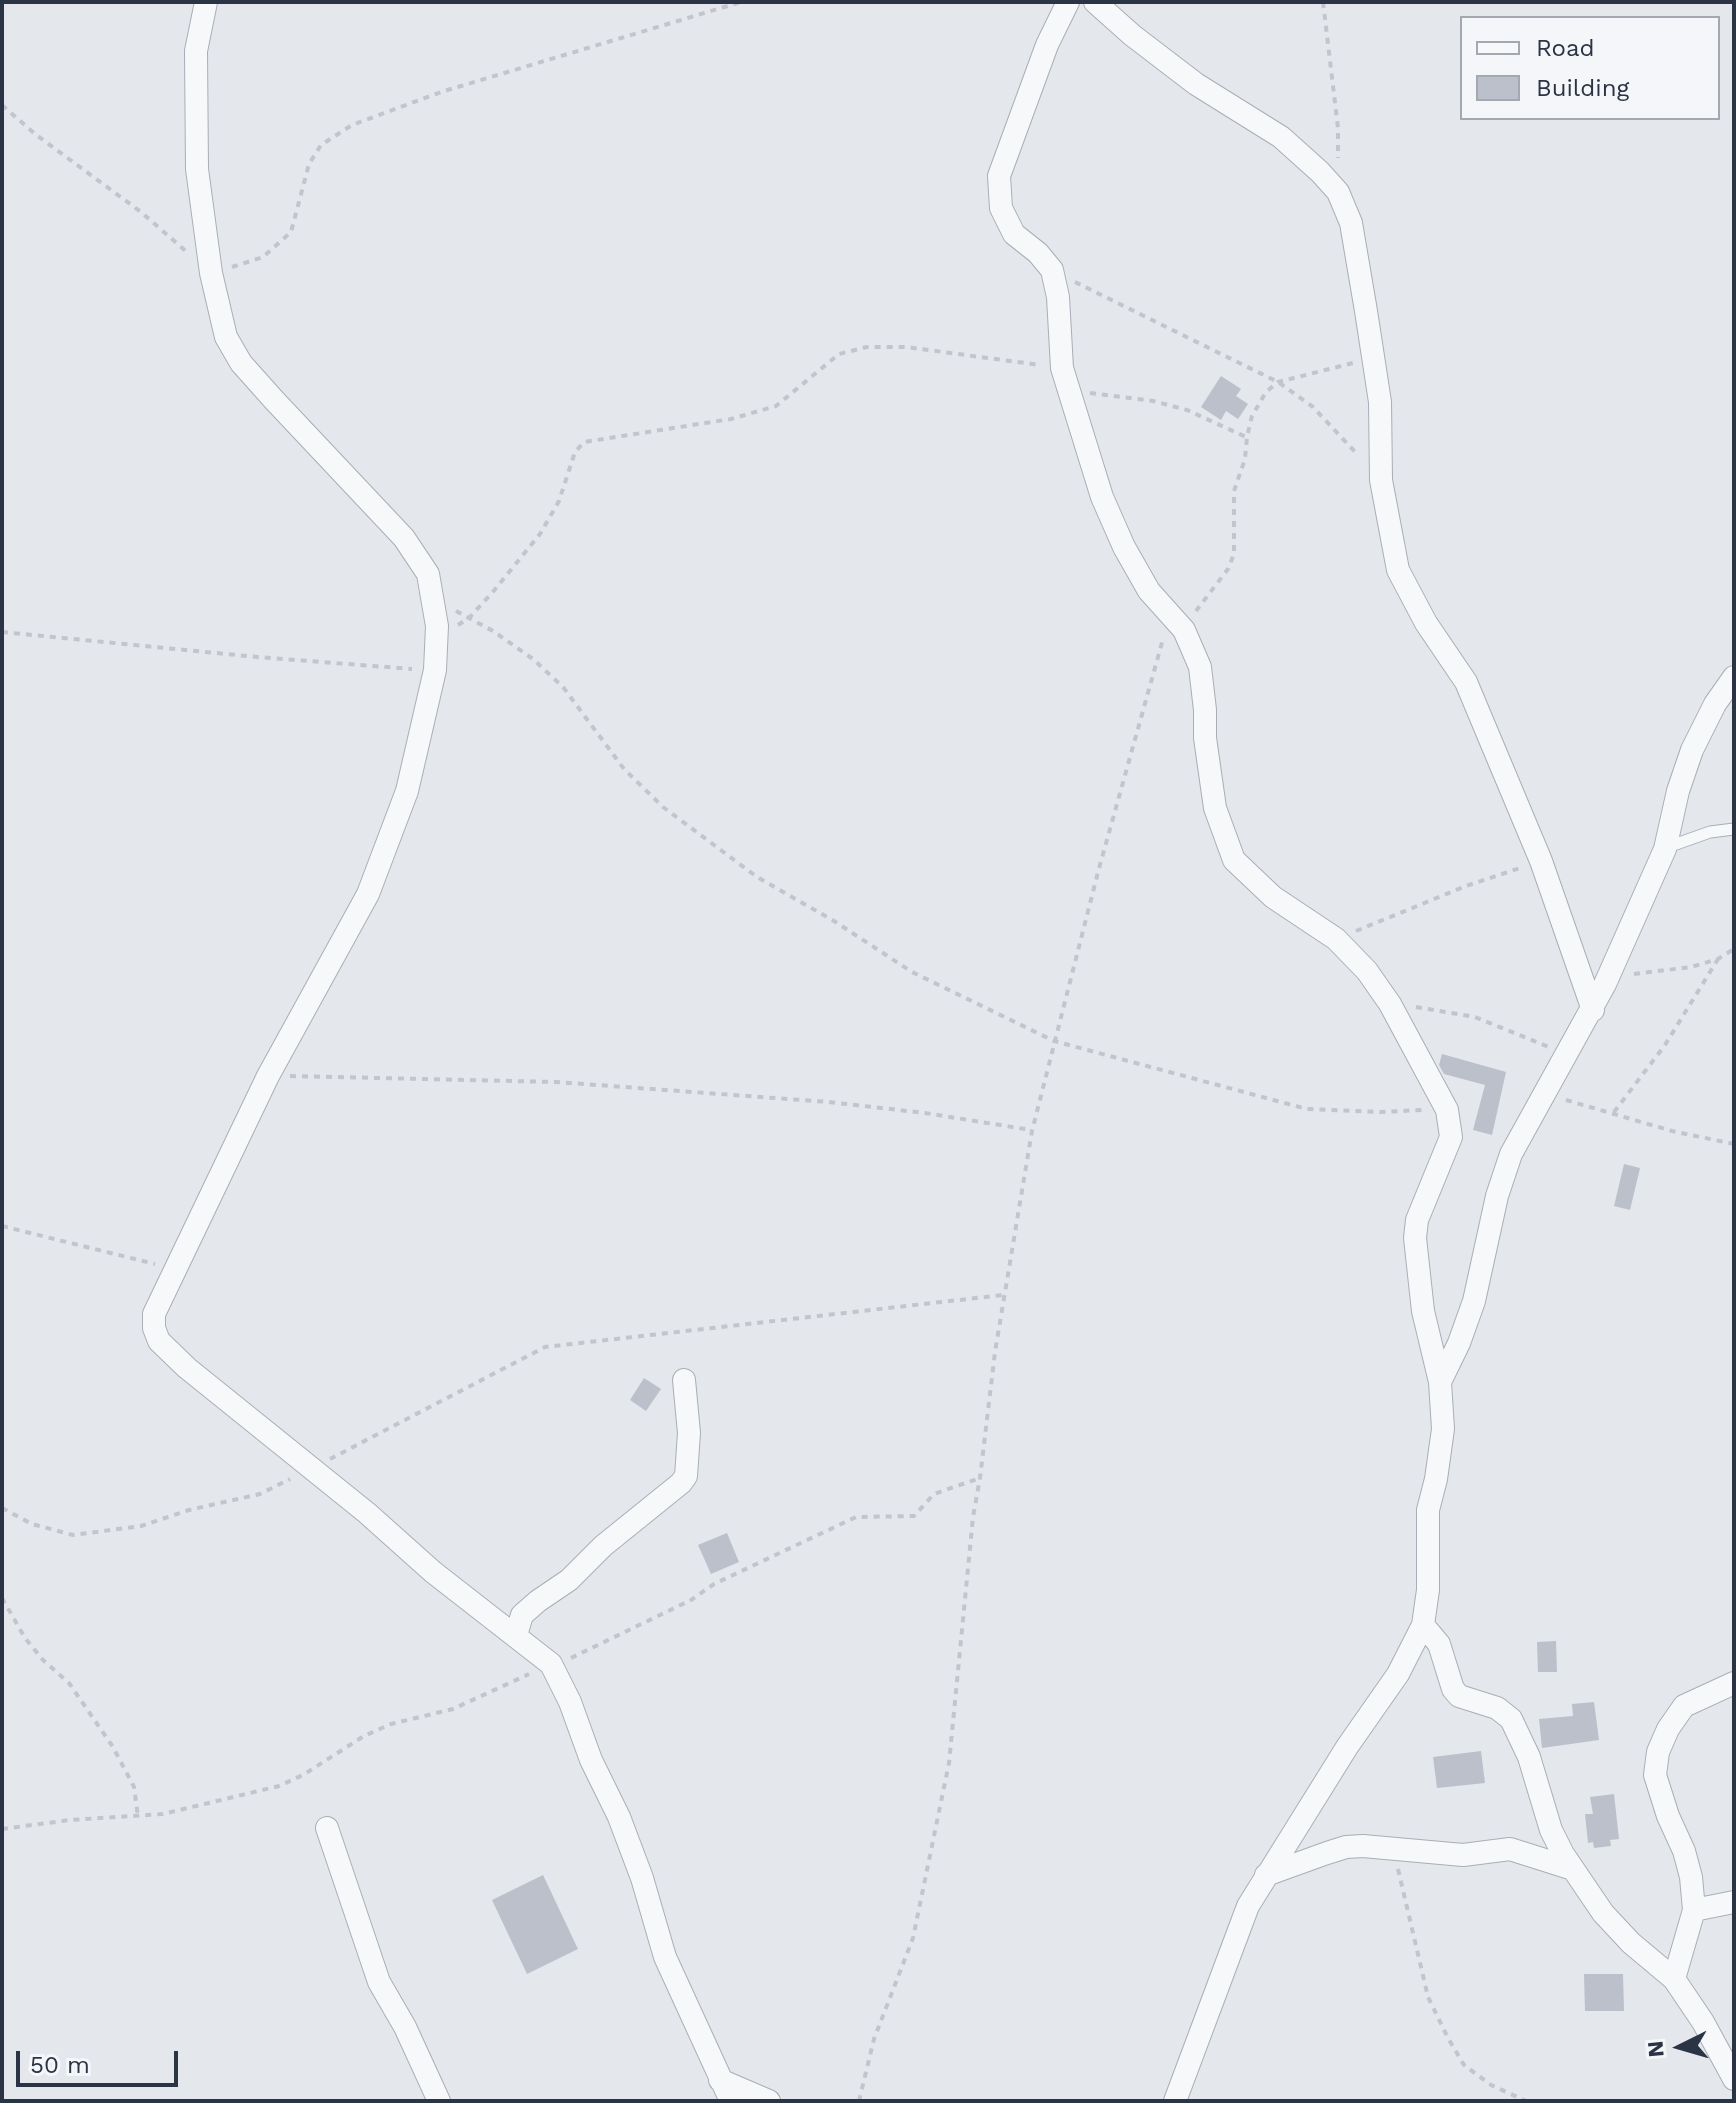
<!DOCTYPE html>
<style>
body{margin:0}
#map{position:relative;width:1736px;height:2103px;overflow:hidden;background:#e4e7ec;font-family:"Work Sans",sans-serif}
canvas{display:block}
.frame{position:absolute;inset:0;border:4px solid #2b3445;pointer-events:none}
.legend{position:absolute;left:1460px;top:16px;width:260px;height:104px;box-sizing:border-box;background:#f4f6f9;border:2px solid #a4a8b1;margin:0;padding:10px 14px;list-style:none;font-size:24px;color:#2b3445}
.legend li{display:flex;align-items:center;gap:16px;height:40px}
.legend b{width:40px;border:2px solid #a4a8b1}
.north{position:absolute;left:1640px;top:2007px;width:80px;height:80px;-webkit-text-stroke:6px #f4f6f9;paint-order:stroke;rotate:265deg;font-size:22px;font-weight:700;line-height:32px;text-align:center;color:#2b3445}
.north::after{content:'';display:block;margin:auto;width:28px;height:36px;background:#2b3445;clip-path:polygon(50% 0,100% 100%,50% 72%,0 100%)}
.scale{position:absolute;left:16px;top:2051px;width:162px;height:36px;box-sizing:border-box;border:4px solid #2b3445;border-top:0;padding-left:10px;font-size:24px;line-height:28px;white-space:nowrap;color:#2b3445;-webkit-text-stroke:6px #f4f6f9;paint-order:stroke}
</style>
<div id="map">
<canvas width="1736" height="2103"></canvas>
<div class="frame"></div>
<ul class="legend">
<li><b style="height:10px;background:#f7f8fa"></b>Road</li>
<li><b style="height:22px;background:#bbc0ca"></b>Building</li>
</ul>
<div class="north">N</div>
<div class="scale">50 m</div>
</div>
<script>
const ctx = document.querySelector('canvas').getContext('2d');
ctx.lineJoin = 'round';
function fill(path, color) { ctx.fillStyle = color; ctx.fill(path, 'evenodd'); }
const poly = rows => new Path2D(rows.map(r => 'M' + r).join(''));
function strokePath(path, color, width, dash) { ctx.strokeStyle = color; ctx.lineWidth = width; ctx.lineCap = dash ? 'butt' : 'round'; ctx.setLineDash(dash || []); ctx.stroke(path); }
const building = poly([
 [1221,376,1241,389,1236,396,1248,404,1238,419,1226,411,1221,420,1201,407],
 [1442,1054,1506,1072,1492,1135,1473,1130,1485,1085,1444,1074,1439,1065],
 [1624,1164,1640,1168,1630,1210,1614,1206],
 [644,1378,661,1389,646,1411,630,1400],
 [727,1533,739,1562,711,1574,698,1545],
 [1556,1641,1557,1672,1538,1672,1537,1642],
 [1594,1702,1599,1740,1542,1748,1539,1719,1573,1716,1572,1704],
 [1481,1751,1485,1783,1437,1788,1433,1757],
 [1614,1794,1619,1839,1610,1840,1611,1846,1594,1848,1593,1842,1588,1843,1585,1814,1593,1814,1590,1797],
 [543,1875,578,1949,527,1974,492,1900],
 [1584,1974,1623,1974,1624,2011,1585,2011]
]);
const path = poly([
 [1323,2,1338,128,1338,158],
 [2,105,35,134,141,212,188,253],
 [232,267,263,257,291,232,309,164,321,145,352,125,441,92,741,2],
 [1075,282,1278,382,1313,407,1358,455],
 [1090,393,1153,401,1187,410,1246,437],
 [456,611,493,631,533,659,563,687,624,769,663,807,757,877,834,921,912,972,1054,1041,1307,1109,1380,1112,1422,1110],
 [1196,611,1228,569,1234,554,1234,491,1245,459,1247,437,1252,416,1266,392,1278,382,1353,363],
 [458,625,469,618,492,593,540,534,559,501,575,452,584,442,731,419,776,406,839,354,867,347,906,347,1040,365],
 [2,632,257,657,412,669],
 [1356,931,1466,886,1520,868],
 [1634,974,1691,967,1718,959,1734,949],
 [1416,1007,1475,1017,1549,1047],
 [290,1076,556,1082,829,1102,925,1113,1031,1130],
 [1566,1100,1672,1131,1734,1144],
 [1614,1112,1665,1045,1718,959],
 [2,1226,155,1264],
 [330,1459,545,1347,1003,1295],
 [2,1508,32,1524,73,1535,141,1526,189,1510,260,1494,290,1479],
 [2,1598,25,1638,43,1660,69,1683,113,1747,134,1787,138,1817],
 [571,1658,691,1600,714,1584,856,1517,914,1516,934,1494,980,1478],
 [2,1829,70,1820,163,1814,279,1786,303,1775,364,1736,391,1724,453,1709,529,1674],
 [1398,1869,1428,1997,1448,2038,1464,2065,1491,2085,1526,2101],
 [859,2101,874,2039,913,1938,949,1763,973,1517,980,1478,995,1352,1032,1131,1098,872,1163,639]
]);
const lane = poly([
 [1665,848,1710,832,1734,829]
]);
const street = poly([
 [206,2,196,51,197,169,211,273,226,337,241,363,274,400,404,538,428,574,437,626,435,670,407,791,368,894,268,1076,154,1314,154,1328,159,1341,187,1368,367,1513,433,1572,551,1664,570,1702,591,1760,619,1817,642,1878,665,1957,731,2101],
 [1068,2,1047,45,999,176,1001,208,1014,234,1038,253,1052,270,1058,297,1062,368,1102,497,1124,547,1149,591,1184,630,1200,667,1205,710,1205,738,1215,808,1234,860,1273,897,1336,939,1367,971,1390,1004,1447,1110,1451,1137,1417,1220,1415,1238,1423,1311,1440,1382],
 [1095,2,1132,35,1196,84,1281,137,1320,172,1338,192,1351,223,1366,311,1380,402,1381,480,1398,570,1426,623,1466,682,1541,861,1593,1010],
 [1423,1625,1439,1644,1453,1689,1459,1696,1497,1708,1511,1719,1529,1757,1551,1830,1563,1854,1603,1913,1631,1943,1674,1979,1703,2022,1734,2079],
 [516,1635,522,1615,538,1601,569,1580,603,1546,681,1483,686,1476,689,1433,684,1380],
 [327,1828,379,1982,405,2027,439,2101],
 [1266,1875,1327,1853,1346,1847,1363,1846,1463,1855,1510,1849,1573,1869],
 [1694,1910,1691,1877,1684,1851,1668,1816,1655,1775,1658,1752,1668,1729,1684,1706,1734,1683],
 [1674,1979,1694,1910,1734,1902],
 [720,2080,769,2101],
 [1175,2101,1248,1906,1347,1747,1398,1674,1423,1625,1428,1590,1428,1510,1436,1479,1443,1429,1440,1382,1459,1343,1474,1301,1497,1196,1511,1154,1605,984,1665,849,1678,791,1692,750,1715,704,1734,677]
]);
fill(building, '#bbc0ca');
strokePath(lane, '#a9aeb7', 13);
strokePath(street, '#a9aeb7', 24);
strokePath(path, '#c2c5cb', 4, [6, 6]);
strokePath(lane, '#f7f8fa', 11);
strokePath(street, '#f7f8fa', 22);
</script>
